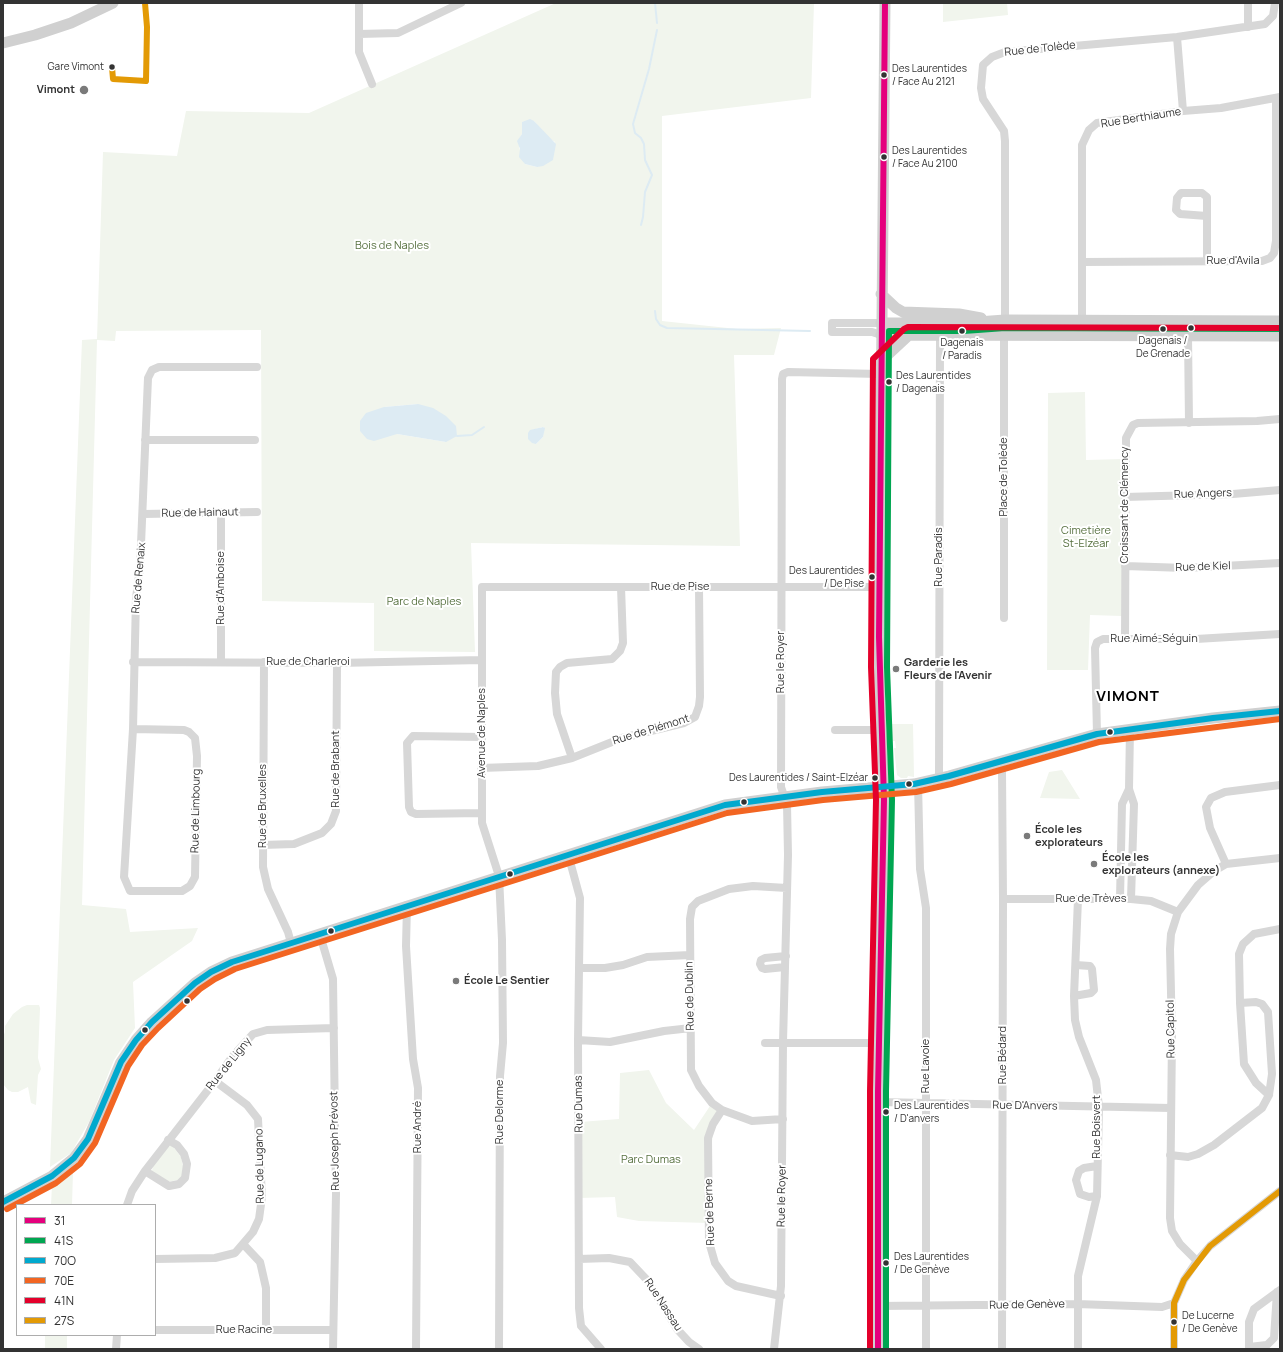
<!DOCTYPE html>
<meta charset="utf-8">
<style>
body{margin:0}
#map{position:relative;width:1283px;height:1352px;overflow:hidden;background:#fff;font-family:Manrope,sans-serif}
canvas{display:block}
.frame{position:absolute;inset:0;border:4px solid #333;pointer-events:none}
.legend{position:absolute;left:16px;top:1204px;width:140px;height:132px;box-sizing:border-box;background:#fff;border:1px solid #adadad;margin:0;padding:5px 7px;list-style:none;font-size:12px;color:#333}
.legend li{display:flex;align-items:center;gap:8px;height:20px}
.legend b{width:20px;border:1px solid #adadad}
</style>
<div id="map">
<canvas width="1283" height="1352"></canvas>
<div class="frame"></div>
<ul class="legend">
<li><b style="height:5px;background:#e5007d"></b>31</li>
<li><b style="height:5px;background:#00a651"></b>41S</li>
<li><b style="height:5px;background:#00a9ce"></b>70O</li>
<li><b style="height:5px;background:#f26522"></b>70E</li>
<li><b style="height:5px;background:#e4002b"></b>41N</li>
<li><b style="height:5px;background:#e39a05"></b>27S</li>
</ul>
</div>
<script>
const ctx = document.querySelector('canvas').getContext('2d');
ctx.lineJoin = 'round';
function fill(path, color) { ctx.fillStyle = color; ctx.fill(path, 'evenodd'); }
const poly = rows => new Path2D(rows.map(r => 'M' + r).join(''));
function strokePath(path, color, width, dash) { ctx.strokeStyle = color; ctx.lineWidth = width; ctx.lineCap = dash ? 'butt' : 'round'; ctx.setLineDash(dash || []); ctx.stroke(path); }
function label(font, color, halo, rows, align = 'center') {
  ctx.font = font + ' Manrope,sans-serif'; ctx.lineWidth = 4; ctx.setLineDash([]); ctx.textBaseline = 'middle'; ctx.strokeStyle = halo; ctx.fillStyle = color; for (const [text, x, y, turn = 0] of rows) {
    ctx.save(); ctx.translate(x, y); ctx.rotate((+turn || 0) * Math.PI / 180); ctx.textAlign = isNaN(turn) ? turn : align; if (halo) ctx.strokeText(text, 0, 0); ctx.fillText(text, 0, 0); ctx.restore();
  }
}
const green = poly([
 [556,3,814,3,811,98,662,116,662,321,737,329,781,328,774,355,734,355,740,546,471,543,475,652,374,651,374,603,262,601,261,330,116,331,115,341,97,340,82,905,126,909,130,932,198,928,192,941,133,982,135,1028,114,1060,89,1122,71,1153,50,1167,82,340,97,339,103,152,177,156,186,111,309,113],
 [534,121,547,137,555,142,537,167,525,164,519,147,519,139,522,134,522,122],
 [418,404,446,442,397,434,384,407],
 [542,427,544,427,543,437,536,444,533,430],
 [943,3,1007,3,1008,15,943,22],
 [993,326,1041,326,1006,330,962,330],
 [1091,326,1250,326,1280,327,1280,330,1091,330],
 [1085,392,1086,460,1124,459,1122,616,1090,615,1088,670,1047,670,1048,393],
 [890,724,913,724,914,777,908,776,907,778,901,778,897,775,894,748,896,748,895,741,893,741],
 [1062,770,1080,799,1040,798,1049,772],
 [27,1005,39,1005,40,1008,38,1058,41,1069,38,1075,36,1105,31,1103,28,1087,18,1092,12,1092,8,1090,3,1084,3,1037,5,1032,5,1026,13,1014,22,1007],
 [649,1070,666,1103,694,1130,712,1103,722,1110,713,1124,708,1223,639,1221,617,1217,615,1197,579,1198,580,1122,619,1119,620,1073],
 [172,1145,181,1157,183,1166,182,1176,178,1180,167,1182,154,1174,152,1171,153,1166,168,1147],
 [73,1172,72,1205,51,1205,52,1185],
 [45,1335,67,1335,67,1349,45,1349]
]);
const water = poly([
 [530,119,534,121,556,144,553,160,543,166,537,167,525,164,519,157,520,149,517,141,522,134,522,122],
 [418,404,433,408,446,416,456,426,457,436,446,442,397,434,374,441,367,439,360,431,360,421,366,413,384,407],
 [543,427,545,428,543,437,536,444,532,443,528,439,528,433,530,430]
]);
const stream = poly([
 [655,3,657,23],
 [641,225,643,217,645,192,652,175,645,160,644,144,641,138,635,133,633,124,649,69,657,30],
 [655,311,656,319,660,325,667,328,810,331],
 [457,436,472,435,484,427]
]);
const street = poly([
 [359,3,359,52,372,84],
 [1248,27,1248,3],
 [359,34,398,33,461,3],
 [1177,37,1183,111],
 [1207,261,1207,197,1202,193,1181,193,1177,198,1176,210,1180,214,1207,216],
 [1082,262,1262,261,1270,258,1274,253,1276,241,1276,98],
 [1005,320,1005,141,1004,131,983,99,981,88,983,65,992,57,1005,52,1177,37,1265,24,1273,16,1275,3],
 [881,335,872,332,832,332,832,323,881,323],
 [1004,335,1004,618],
 [1082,335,1082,145,1089,130,1097,123,1183,111,1221,108,1280,97],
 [1188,335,1189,423],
 [145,440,255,440],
 [1125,497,1233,494,1280,490],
 [143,514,257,512],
 [1125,566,1185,568,1280,563],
 [1125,639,1126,438,1133,425,1138,423,1257,421,1280,419],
 [133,662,337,663,482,660],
 [221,662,221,513],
 [264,662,263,867,268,889,288,932,291,943],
 [133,729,184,730,189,732,195,738,197,756,195,877,190,886,182,891,130,891,124,877,133,729,136,598,140,568,148,378,152,370,159,367,257,367],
 [1130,729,1129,789,1134,804,1131,899],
 [835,730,881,730],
 [1097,734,1095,648,1097,642,1103,639,1196,639,1280,634],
 [572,758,557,714,555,693,556,672,560,667,567,663,612,659,620,651,623,643,621,587],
 [1001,761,1002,770,1003,899,1002,1349],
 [481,768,538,766,572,758,622,738,684,723,695,717,699,706,700,697,699,587],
 [939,778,940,336],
 [918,783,920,869,926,908,926,1349],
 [481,813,416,814,411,812,409,807,407,743,413,736,482,737],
 [262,845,294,844,322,833,331,824,336,811,337,663],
 [568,854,580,898,578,1040,579,1308,581,1326,601,1349],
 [1226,864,1210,828,1206,807,1211,798,1225,792,1280,785],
 [1003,899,1131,899,1151,901,1178,912],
 [1120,899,1122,804,1129,789],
 [407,905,406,946,413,1059,418,1088,416,1349],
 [320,935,333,979,336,1194,333,1349],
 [785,967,765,969,762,968,760,964,761,960,765,958,786,956],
 [580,968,605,968,623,965,647,957,690,955],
 [1074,996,1091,993,1094,990,1092,969,1090,966,1076,965],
 [1240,1003,1244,1064,1256,1083,1269,1095],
 [578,1040,610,1042,664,1031,691,1028],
 [765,1043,879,1043],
 [878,1102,1171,1108],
 [722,1110,713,1124,708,1138,709,1242,715,1263,728,1281,736,1286,781,1296],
 [783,1119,752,1121,722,1110,712,1103,699,1086,691,1070,690,919,692,907,698,901,729,889,753,886,787,888],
 [1170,1155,1188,1157,1198,1154,1214,1145,1262,1108,1269,1095,1272,1074,1268,1012,1262,1004,1256,1002,1240,1003,1239,954,1243,944,1254,934,1280,929],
 [145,1171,169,1186,179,1184,185,1178,187,1164,184,1154,177,1145,168,1140],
 [1097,1196,1089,1197,1080,1194,1076,1180,1079,1171,1084,1168,1097,1166],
 [127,1205,132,1191,145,1171,215,1081,232,1057,253,1034,267,1030,334,1028],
 [244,1245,260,1262,261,1266,266,1288,266,1330],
 [155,1259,215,1258,235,1253,253,1232,259,1219,262,1197,258,1119,247,1105,215,1081],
 [579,1259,609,1258,630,1262,648,1281,677,1329,689,1342,699,1349],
 [1197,1261,1180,1244,1172,1231,1170,1218,1172,1036,1170,949,1171,934,1178,912,1198,885,1214,871,1226,864,1280,858],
 [878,1306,1077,1304,1162,1307,1174,1303],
 [155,1330,333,1330],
 [1249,1347,1267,1345,1274,1338,1277,1292],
 [116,1349,117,1335],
 [499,1349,500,1076,503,1043,502,940,499,876,482,823,482,587,879,587],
 [774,1349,781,1286,783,1042,788,855,787,804,781,787,782,379,783,374,788,372,880,374],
 [1078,1349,1078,1276,1097,1196,1099,1107,1096,1080,1079,1037,1075,1020,1074,996,1078,899],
 [1174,1349,1174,1303,1184,1280,1197,1261,1210,1246,1280,1191],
 [1249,1349,1249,1322,1254,1309,1280,1290]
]);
const secondary = poly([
 [3,43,35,35,71,23,113,3],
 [881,294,896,308,903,312,959,314,981,318],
 [881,323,964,323,1005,320,1280,321],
 [881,335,1280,336],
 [880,362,909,335],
 [3,1202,52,1176,74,1158,88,1139,121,1062,136,1040,152,1022,195,983,211,972,232,962,725,805,822,792,914,784,949,776,1097,734,1213,718,1280,711],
 [878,1349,878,1091,884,800,880,702,879,637,885,3]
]);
const bus1 = poly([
 [878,1349,878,1091,884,800,879,637,885,3]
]);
const bus2 = poly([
 [886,1349,886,1091,892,800,887,667,889,331,964,331,1005,328,1280,329]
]);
const bus3 = poly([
 [3,1202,52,1176,74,1158,88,1139,121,1062,136,1040,152,1022,195,983,211,972,232,962,725,805,822,792,914,784,949,776,1097,734,1213,718,1280,711]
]);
const bus4 = poly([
 [7,1209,56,1183,80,1164,95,1143,128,1066,142,1045,158,1028,200,989,215,979,235,969,727,813,823,800,916,792,951,784,1099,742,1280,719]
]);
const bus5 = poly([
 [870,1349,870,1091,876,800,871,667,873,359,904,329,908,327,1280,328]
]);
const bus6 = poly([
 [112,67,113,79,146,81,147,27,145,3],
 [1174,1349,1174,1303,1184,1280,1210,1246,1280,1191]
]);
const markers = [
 [112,67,3.5,"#333"],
 [884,75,3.5,"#333"],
 [84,90,5,"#7a7a7a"],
 [884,157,3.5,"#333"],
 [1191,328,3.5,"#333"],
 [1163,329,3.5,"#333"],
 [962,331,3.5,"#333"],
 [889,382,3.5,"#333"],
 [872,577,3.5,"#333"],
 [896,669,4,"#7a7a7a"],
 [1110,732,3.5,"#333"],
 [875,778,3.5,"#333"],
 [909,784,3.5,"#333"],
 [744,802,3.5,"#333"],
 [1027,836,4,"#7a7a7a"],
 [1094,864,4,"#7a7a7a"],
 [510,874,3.5,"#333"],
 [331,931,3.5,"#333"],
 [456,981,4,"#7a7a7a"],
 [187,1001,3.5,"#333"],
 [145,1030,3.5,"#333"],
 [886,1112,3.5,"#333"],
 [886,1263,3.5,"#333"],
 [1174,1322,3.5,"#333"]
];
const busNames = [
 ["Gare Vimont",104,67,"right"],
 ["Des Laurentides",892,69],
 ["/ Face Au 2121",892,82],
 ["Des Laurentides",892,151],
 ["/ Face Au 2100",892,164],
 ["Dagenais /",1163,341,"center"],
 ["De Grenade",1163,354,"center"],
 ["Dagenais",962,343,"center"],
 ["/ Paradis",962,356,"center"],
 ["Des Laurentides",896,376],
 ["/ Dagenais",896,389],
 ["Des Laurentides",864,571,"right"],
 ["/ De Pise",864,584,"right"],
 ["Des Laurentides / Saint-Elzéar",868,778,"right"],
 ["Des Laurentides",894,1106],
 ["/ D'anvers",894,1119],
 ["Des Laurentides",894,1257],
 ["/ De Genève",894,1270],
 ["De Lucerne",1182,1316],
 ["/ De Genève",1182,1329]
];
const streetNames = [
 ["Rue de Tolède",1040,49,-6],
 ["Rue Berthiaume",1141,118,-9],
 ["Rue d'Avila",1233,261],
 ["Place de Tolède",1004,477,-90],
 ["Rue Angers",1203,494,-2],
 ["Croissant de Clémency",1125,505,-90],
 ["Rue de Hainaut",200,513,-1],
 ["Rue Paradis",939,557,-90],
 ["Rue de Kiel",1203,567,-2],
 ["Rue de Renaix",139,578,-85],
 ["Rue de Pise",680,587],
 ["Rue d'Amboise",221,588,-90],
 ["Rue Aimé-Séguin",1154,639],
 ["Rue de Charleroi",308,662],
 ["Rue le Royer",781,662,-90],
 ["Rue de Piémont",651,730,-17],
 ["Avenue de Naples",482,733,-90],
 ["Rue de Brabant",336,769,-90],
 ["Rue de Bruxelles",263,806,-90],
 ["Rue de Limbourg",196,811,-89],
 ["Rue de Trèves",1091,899],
 ["Rue de Dublin",690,996,-91],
 ["Rue Capitol",1171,1029,-91],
 ["Rue Bédard",1003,1055,-90],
 ["Rue de Ligny",229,1064,-51],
 ["Rue Lavoie",926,1066,-90],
 ["Rue Dumas",579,1104,-91],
 ["Rue D'Anvers",1025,1106,1],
 ["Rue Delorme",500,1112,-90],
 ["Rue André",418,1127,-90],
 ["Rue Boisvert",1097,1127,-90],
 ["Rue Joseph Prévost",335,1141,-91],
 ["Rue de Lugano",260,1166,-91],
 ["Rue le Royer",782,1196,-89],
 ["Rue de Berne",710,1212,-92],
 ["Rue Nassau",663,1305,57],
 ["Rue de Genève",1027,1305,-1],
 ["Rue Racine",244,1330]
];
const poiNames = [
 ["Vimont",75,90,"right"],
 ["Garderie les",904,663],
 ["Fleurs de l'Avenir",904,676],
 ["École les",1035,830],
 ["explorateurs",1035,843],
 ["École les",1102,858],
 ["explorateurs (annexe)",1102,871],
 ["École Le Sentier",464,981]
];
const parkNames = [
 ["Bois de Naples",392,246],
 ["Cimetière",1086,531],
 ["St-Elzéar",1086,544],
 ["Parc de Naples",424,602],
 ["Parc Dumas",651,1160]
];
const districtNames = [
 ["VIMONT",1128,697]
];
fill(green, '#f1f5ed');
fill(water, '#ddebf3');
strokePath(stream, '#ddebf3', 2);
strokePath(street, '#d7d7d7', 8);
strokePath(secondary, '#d0d0d0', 11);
strokePath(bus1, '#e5007d', 6);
strokePath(bus2, '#00a651', 6);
strokePath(bus3, '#00a9ce', 6);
strokePath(bus4, '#f26522', 6);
strokePath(bus5, '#e4002b', 6);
strokePath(bus6, '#e39a05', 6);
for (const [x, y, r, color] of markers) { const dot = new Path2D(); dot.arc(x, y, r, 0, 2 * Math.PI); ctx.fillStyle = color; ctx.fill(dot); strokePath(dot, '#fff', 1.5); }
label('10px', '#333', '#fff', busNames, 'left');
label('11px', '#333', '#fff', streetNames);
label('bold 11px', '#333', '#fff', poiNames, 'left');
label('11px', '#56703f', '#fff', parkNames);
ctx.letterSpacing = '1px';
label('bold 15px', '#000', '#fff', districtNames);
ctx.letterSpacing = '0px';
</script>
